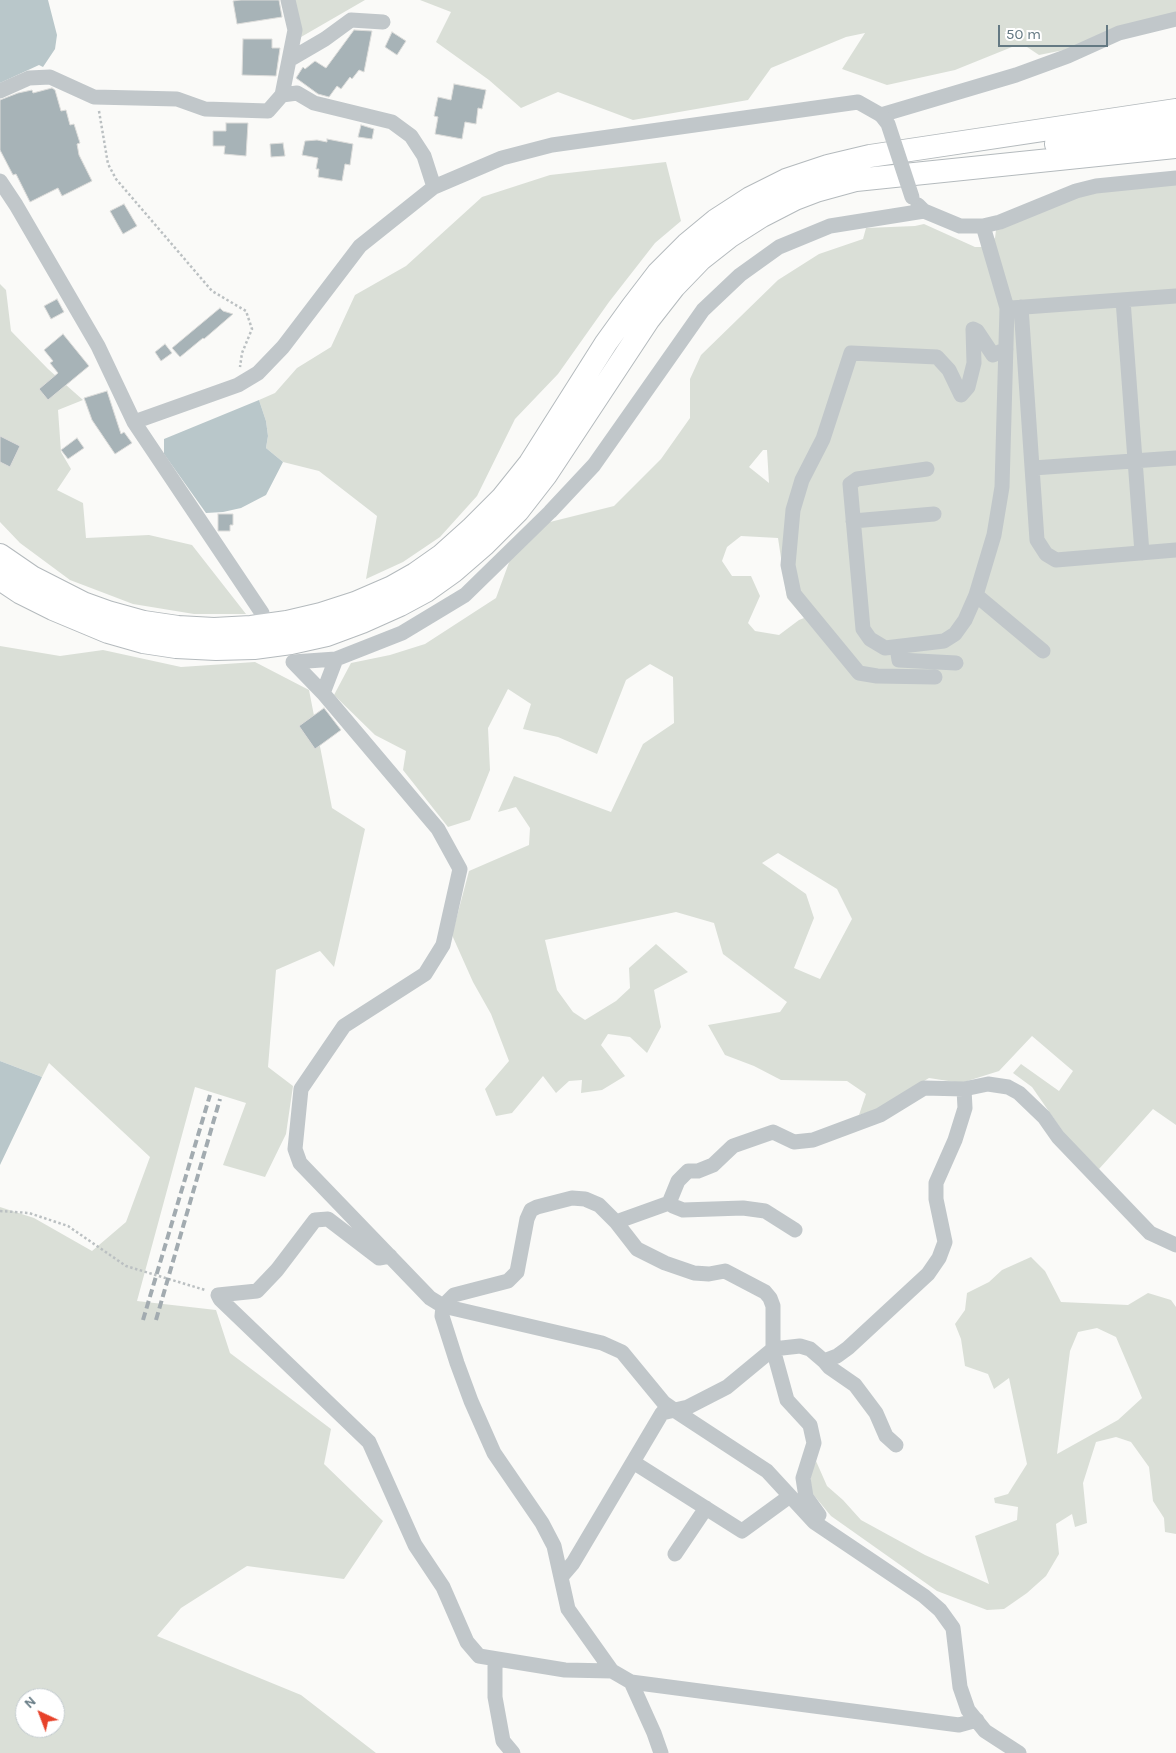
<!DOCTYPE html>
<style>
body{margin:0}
#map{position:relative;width:1176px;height:1753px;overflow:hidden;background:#fafaf8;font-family:Karla,sans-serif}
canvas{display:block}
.north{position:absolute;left:15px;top:1688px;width:50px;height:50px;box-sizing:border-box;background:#fff;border:1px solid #c1c9cd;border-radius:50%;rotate:317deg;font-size:14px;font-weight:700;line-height:20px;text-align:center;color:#647983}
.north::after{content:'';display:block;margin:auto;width:18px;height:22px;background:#e7422a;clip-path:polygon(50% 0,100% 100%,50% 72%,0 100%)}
.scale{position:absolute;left:998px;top:25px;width:110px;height:22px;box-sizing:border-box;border:2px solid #647983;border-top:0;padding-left:6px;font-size:15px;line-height:18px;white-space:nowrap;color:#647983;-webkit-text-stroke:4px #fff;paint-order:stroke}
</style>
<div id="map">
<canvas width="1176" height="1753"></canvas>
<div class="north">N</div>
<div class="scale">50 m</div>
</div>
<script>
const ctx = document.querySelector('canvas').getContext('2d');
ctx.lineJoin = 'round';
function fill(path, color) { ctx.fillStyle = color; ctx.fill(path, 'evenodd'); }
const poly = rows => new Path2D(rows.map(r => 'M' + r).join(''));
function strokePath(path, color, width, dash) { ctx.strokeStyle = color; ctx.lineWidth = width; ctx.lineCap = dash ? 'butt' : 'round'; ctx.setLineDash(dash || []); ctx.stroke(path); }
const green = poly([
 [293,0,365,0,301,37],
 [420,0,1176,0,1176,14,1069,49,1039,55,1027,47,1012,47,955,70,887,85,842,69,865,33,846,37,771,68,748,100,633,120,558,92,521,108,489,80,436,42,451,12],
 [666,162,681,221,655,243,609,302,558,374,515,419,477,496,440,537,403,562,366,579,377,516,319,471,283,462,266,448,268,436,266,421,259,400,275,393,297,368,331,347,355,295,406,266,482,197,550,175],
 [1176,184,1176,1125,1153,1109,1099,1169,1066,1136,1032,1087,1013,1073,1021,1064,1059,1091,1073,1071,1032,1036,999,1071,961,1083,929,1078,878,1109,859,1115,866,1094,847,1081,781,1080,754,1066,725,1055,708,1025,780,1012,787,1002,723,954,714,923,676,912,545,940,557,990,573,1012,585,1020,616,1001,630,988,629,968,656,944,688,972,654,990,661,1027,647,1053,630,1037,608,1034,601,1045,625,1076,602,1090,581,1093,582,1080,569,1081,556,1093,543,1076,512,1113,496,1116,485,1089,509,1061,491,1014,473,982,452,935,469,871,529,845,530,828,516,807,498,812,514,776,611,812,643,744,674,723,673,677,650,664,626,680,597,754,558,737,523,729,531,704,508,689,488,728,490,770,470,820,448,827,403,770,406,751,375,735,334,695,351,663,390,655,425,644,496,598,511,557,542,524,614,506,661,459,690,418,690,379,701,355,778,280,819,254,863,239,866,228,915,226,924,224,975,247,981,247,995,238,996,230,1073,197,1121,188],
 [763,450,767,450,769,483,749,467],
 [741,536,778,538,787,598,804,618,799,620,779,635,755,631,748,623,760,596,751,576,732,576,722,561,727,547],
 [778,853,837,889,852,919,820,979,794,968,814,918,806,894,762,863],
 [0,284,6,290,11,331,48,369,83,400,58,410,61,452,71,469,57,490,83,503,86,538,149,535,192,545,246,614,194,614,133,604,70,580,20,543,0,522],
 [0,646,60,656,103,650,181,667,255,662,309,690,332,808,365,829,334,967,320,951,276,970,268,1067,293,1086,286,1134,265,1177,223,1165,246,1103,195,1087,137,1301,216,1310,230,1353,331,1429,324,1464,383,1521,344,1579,247,1566,181,1608,157,1636,301,1695,376,1753,0,1753,0,1207,34,1218,92,1251,126,1222,150,1157,49,1063,42,1077,0,1061],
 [25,1698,55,1698,55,1728,25,1728],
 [1031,1257,1045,1271,1061,1302,1128,1305,1148,1293,1171,1300,1176,1307,1176,1534,1165,1532,1164,1518,1153,1501,1149,1467,1131,1442,1116,1437,1096,1442,1083,1483,1087,1523,1075,1527,1072,1514,1056,1524,1059,1554,1046,1576,1027,1593,1004,1609,987,1610,937,1591,831,1516,812,1493,810,1476,816,1461,827,1486,843,1500,861,1520,925,1555,989,1584,975,1536,1017,1520,1018,1507,995,1503,994,1498,1008,1494,1027,1464,1009,1378,994,1389,988,1374,965,1366,961,1339,955,1324,965,1310,967,1293,989,1282,1002,1270],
 [1097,1328,1116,1337,1142,1398,1118,1420,1057,1454,1070,1351,1078,1332]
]);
const water = poly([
 [0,0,48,0,57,35,55,49,43,67,39,65,0,83],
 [259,400,266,421,268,436,266,448,283,462,266,495,241,508,223,512,206,513,164,454,164,439],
 [0,1061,42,1077,0,1165]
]);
const building = poly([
 [240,0,279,0,282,17,237,24,233,1,240,0],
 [354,30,372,31,364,72,359,70,352,79,350,77,341,89,337,86,329,97,318,94,296,78,303,67,305,69,315,61,326,68,354,30],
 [392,32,406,41,397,55,385,47,392,32],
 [243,39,272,39,272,48,280,48,276,76,242,75,243,39],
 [454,84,486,90,482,109,478,108,476,124,465,122,462,139,435,134,438,117,434,116,438,97,451,100,454,84],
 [52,88,55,90,61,111,66,110,70,125,74,124,80,143,77,144,79,155,92,181,62,196,58,188,30,202,16,174,13,175,0,150,0,100,18,93,32,90,33,93,52,88],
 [226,123,248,123,246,156,224,154,225,146,213,146,213,131,226,131,226,123],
 [361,125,374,129,372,139,358,137,361,125],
 [327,139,353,144,350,165,345,164,342,181,318,177,319,169,316,169,318,158,302,155,305,141,317,140,327,142,327,139],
 [283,143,285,156,271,157,270,144,283,143],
 [124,204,137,226,123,234,110,211,124,204],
 [57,299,64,312,51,319,44,306,57,299],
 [220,308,223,311,233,314,204,339,203,338,180,357,172,348,220,308],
 [63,334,89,366,48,400,39,389,58,373,50,363,53,361,44,350,63,334],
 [165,344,172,353,161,361,155,352,165,344],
 [107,391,121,434,124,432,132,443,115,454,92,420,84,398,107,391],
 [0,436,20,446,10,467,0,462,0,436],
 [77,438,84,448,68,459,61,450,77,438],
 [218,514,233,514,233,525,230,525,230,531,218,531,218,514],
 [324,708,341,730,315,749,299,726,324,708]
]);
const path = poly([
 [99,111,108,164,116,179,212,291,246,311,252,329,242,353,240,367],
 [0,1211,29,1213,68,1226,126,1266,205,1290]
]);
const minor = poly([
 [289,60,325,39,351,20,383,22],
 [0,91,29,78,50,77,94,97,177,99,205,109,268,111,282,95,297,93,314,103,392,122,411,136,424,156,434,187],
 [282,95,295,30,288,0],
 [0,181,16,205,98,346,134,422,262,613],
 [918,205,924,211,960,226,983,226,1000,222,1076,191,1096,186,1176,178],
 [1123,300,1142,553],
 [1021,307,1037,540,1046,554,1056,560,1176,550],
 [1011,308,1176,296],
 [134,422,238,385,258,373,283,347,360,246,434,187,502,158,552,145,858,102,881,115,1016,75,1068,56,1119,33,1176,19],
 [1033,468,1176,458],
 [927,469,857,479,850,484,863,629,870,639,885,648,944,641,955,634,965,620,976,595,994,535,1002,487,1007,308,983,226],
 [853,521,934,514],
 [976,595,1043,651],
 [897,647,899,660,956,663],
 [336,659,323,693,438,829,460,869,443,945,425,974,344,1026,301,1089,295,1149,300,1163,430,1298,443,1306,602,1343,622,1352,664,1403,674,1410,767,1471,814,1522,924,1596,940,1610,953,1628,960,1687,968,1710,985,1731,1019,1753],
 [293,662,336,659,402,633,465,595,550,512,594,465,703,310,740,275,779,247,830,226,924,211],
 [293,662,323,693],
 [935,677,877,676,859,673,794,594,788,565,793,510,802,480,823,439,851,353,937,357,949,370,961,395,968,387,974,363,973,329,977,331,993,355,1006,349],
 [669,1203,673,1206,683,1210,743,1208,765,1211,795,1230],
 [390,1256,379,1258,328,1219,315,1220,277,1270,257,1291,218,1295,220,1299,369,1442,415,1545,443,1587,467,1642,479,1656,565,1670,612,1671],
 [824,1361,837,1356,848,1348,928,1274,939,1258,945,1242,936,1199,936,1183,955,1140,965,1108,964,1089],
 [633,1462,742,1531,790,1496],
 [819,1515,806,1497,803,1478,814,1443,810,1425,787,1400,773,1349,800,1346,810,1349,824,1361,829,1367,855,1385,876,1413,886,1436,896,1445],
 [675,1554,706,1508],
 [561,1577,573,1563,662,1413,688,1407,727,1387,773,1349,773,1306,770,1298,765,1292,725,1271,709,1274,694,1273,665,1263,637,1249,616,1222],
 [495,1659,495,1697,503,1741,513,1753],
 [631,1682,654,1733,661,1753],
 [977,1720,959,1725,631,1682,612,1671,568,1609,554,1546,542,1523,494,1453,471,1401,457,1363,442,1316,443,1306,454,1295,508,1281,517,1272,527,1219,531,1210,537,1207,572,1198,585,1199,599,1205,616,1222,669,1203,678,1181,688,1171,698,1171,713,1165,733,1146,773,1132,794,1142,813,1140,880,1115,924,1088,964,1089,988,1084,1008,1087,1019,1093,1044,1117,1058,1137,1150,1233,1176,1245]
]);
const highway = poly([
 [1056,144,1176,126],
 [0,555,32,577,83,603,108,612,144,622,178,627,214,629,251,627,287,622,321,614,355,603,392,587,415,574,442,555,471,529,502,498,530,463,606,343,632,307,658,273,687,244,716,220,750,198,786,180,828,166,870,156,1176,110],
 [0,579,21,593,53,609,108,632,143,642,176,647,216,649,254,648,291,643,327,635,362,622,400,605,426,591,454,571,484,545,518,511,546,475,649,319,674,287,701,259,729,237,762,216,795,199,816,191,856,180,1176,147]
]);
const rail = poly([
 [143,1320,210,1095],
 [156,1320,220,1099]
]);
const minorBridge = poly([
 [881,115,888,124,912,197]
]);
fill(green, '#dadfd7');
fill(water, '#b9c7ca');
fill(building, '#a7b3b7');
strokePath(building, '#dcdcda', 1);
strokePath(highway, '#b4babd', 24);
strokePath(path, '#bbc0c2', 2.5, [2.5, 2.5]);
strokePath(minor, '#c1c7ca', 15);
strokePath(highway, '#fff', 22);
strokePath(rail, '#a2abb0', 4, [8, 4]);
strokePath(minorBridge, '#c1c7ca', 15);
</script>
